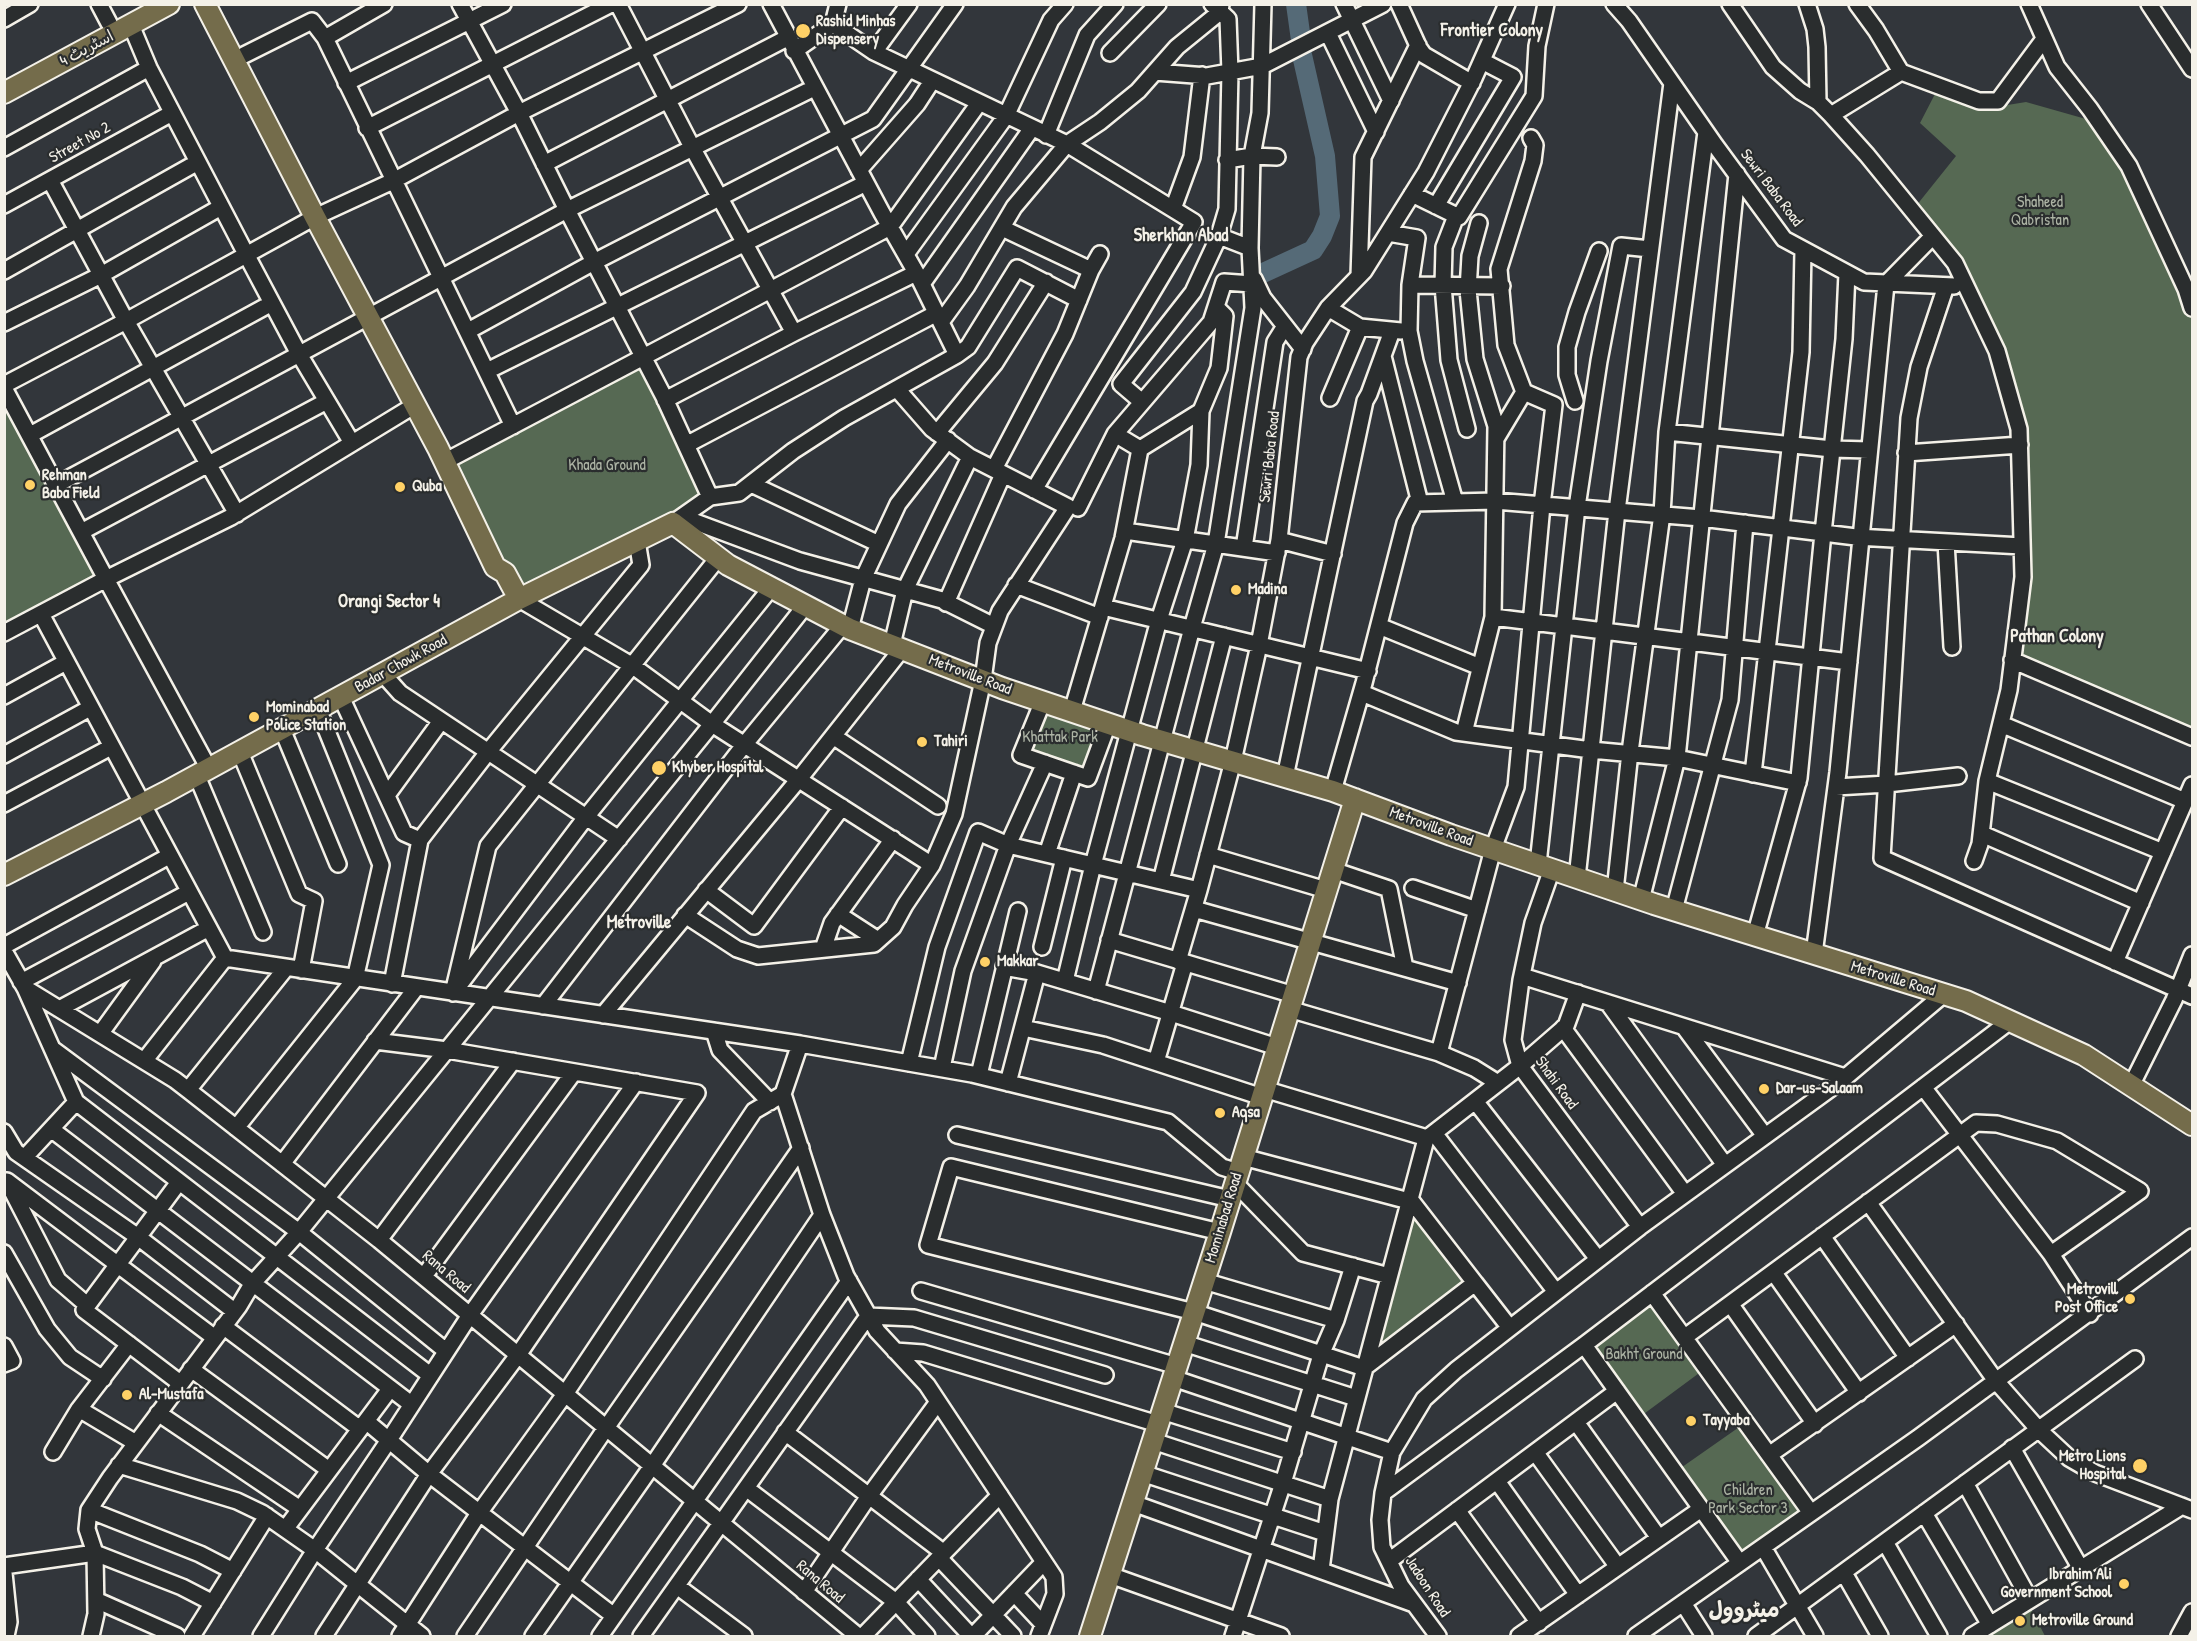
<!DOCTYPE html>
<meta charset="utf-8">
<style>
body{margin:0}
#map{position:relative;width:2197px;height:1641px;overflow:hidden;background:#32363b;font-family:"Patrick Hand",sans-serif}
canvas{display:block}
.frame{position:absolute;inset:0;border:6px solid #f4f1e8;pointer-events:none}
</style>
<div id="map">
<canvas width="2197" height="1641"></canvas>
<div class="frame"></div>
</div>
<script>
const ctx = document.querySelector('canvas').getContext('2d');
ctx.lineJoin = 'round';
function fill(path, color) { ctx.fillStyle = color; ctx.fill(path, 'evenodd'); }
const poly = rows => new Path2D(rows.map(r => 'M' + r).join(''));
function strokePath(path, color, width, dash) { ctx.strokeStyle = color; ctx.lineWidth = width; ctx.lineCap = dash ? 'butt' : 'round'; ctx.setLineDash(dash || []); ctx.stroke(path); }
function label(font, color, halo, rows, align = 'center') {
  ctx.font = font + ' "Patrick Hand","Playpen Sans Arabic",sans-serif'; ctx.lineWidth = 4.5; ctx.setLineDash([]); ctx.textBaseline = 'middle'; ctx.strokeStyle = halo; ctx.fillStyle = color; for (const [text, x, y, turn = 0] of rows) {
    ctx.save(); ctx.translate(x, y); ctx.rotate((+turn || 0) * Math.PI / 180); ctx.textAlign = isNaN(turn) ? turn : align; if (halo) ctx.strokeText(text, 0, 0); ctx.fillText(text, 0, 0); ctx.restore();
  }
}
const green = poly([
 [1935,94,1989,108,2026,102,2100,123,2192,296,2192,735,2012,660,2023,577,2019,429,1997,351,1955,263,1912,211,1956,156,1920,123],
 [642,358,707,497,520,595,445,462],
 [4,390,106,579,4,633],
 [1043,701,1108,724,1088,778,1021,755],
 [1409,1201,1475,1283,1364,1368],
 [1652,1293,1706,1368,1637,1419,1583,1345],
 [1745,1423,1811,1513,1740,1563,1675,1472],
 [2029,1605,2045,1636,1976,1636]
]);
const river = poly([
 [1296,4,1301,40],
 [1263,273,1313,250,1322,236,1330,216,1325,156,1302,55]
]);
const minor = poly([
 [99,4,109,23],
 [460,4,519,113,567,210,664,397,710,497],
 [618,4,693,149,794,333],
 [771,4,882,213,918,276,957,355],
 [1344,4,1391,101],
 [1399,4,1419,48,1424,55,1472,83],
 [1614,4,1629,21,1715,145,1784,239,1864,282,1954,286],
 [1730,4,1773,67,1800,91,1818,102,1831,115,1867,155,1955,263,1997,351,2019,429,2023,577,2009,690,1987,781,1980,844,1974,861],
 [1807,4,1815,29,1817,47,1818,102],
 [1857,4,1876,30,1901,72],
 [2029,4,2057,67,2090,109,2129,166,2186,289,2192,308],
 [2149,4,2192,69],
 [4,19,30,4],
 [833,24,874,52,1067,144,1194,222,1034,490],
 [131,25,149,68,246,254,299,354,352,443],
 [1328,33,1376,132],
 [325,38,384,4],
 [794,51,833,24,838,4],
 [874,52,909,4],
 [1110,53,1158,4],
 [244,55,312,21,325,38,513,426],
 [1155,72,1207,76,1262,66,1383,4],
 [346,83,503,4],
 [1831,115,1901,72,1979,101,1998,101,2044,39],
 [367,128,611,4],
 [1046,135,1087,35,1115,4],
 [4,148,149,68],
 [1227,160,1252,156,1277,157],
 [544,164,787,38],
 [859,170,917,104,932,81],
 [50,180,126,321,237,514],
 [1412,194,1459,217,1534,96,1537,46,1546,4],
 [4,205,172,113],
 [1436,206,1513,77,1482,61],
 [1173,209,1192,157,1202,75],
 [1456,216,1444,247,1443,285,1449,360,1467,429],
 [1002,228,1091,270],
 [1388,233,1417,238,1410,285,1409,331,1415,361,1455,502],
 [1219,236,1250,248],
 [906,254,1006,116,1051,20,1065,4],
 [4,271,198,162],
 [1359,276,1363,157,1418,45],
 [1254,279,1263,298,1303,349],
 [922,284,1032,128],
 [1410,285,1502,286],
 [1946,286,1919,367,1909,418,1882,858,2192,996],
 [1328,308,1360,327,1401,331],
 [941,322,967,286,1014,207,1067,144,1100,122,1138,91,1177,47,1220,12,1221,4],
 [4,323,101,275,221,207],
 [468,331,594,262,873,119,955,4],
 [1383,356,1420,503],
 [487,371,866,183],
 [4,385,126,321,315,217,393,181,519,113,738,4],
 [4,388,106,579,209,769],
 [1330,398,1360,327],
 [665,400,794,333,916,273],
 [1575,401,1567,375,1567,347,1577,312,1599,251],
 [1142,402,1121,384,1193,292,1219,236,1227,209,1230,72,1228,19,1212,4],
 [1667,432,1832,449,1869,450],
 [937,433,995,363,1046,282],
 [30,435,272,303],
 [1497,437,1524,392,1506,345,1499,269,1533,161,1535,145,1531,138],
 [686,445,937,313],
 [1140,449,1201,411],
 [1906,453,2020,445],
 [444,462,890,227,979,103],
 [994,469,1065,334,1091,270,1100,254],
 [751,484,879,544],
 [56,485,567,210,814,88],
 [1078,508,1115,434,1211,322,1224,282,1252,284],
 [682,517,800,561,942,600,994,626],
 [673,523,710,497,739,493,793,451,844,418,957,355,968,347,1017,268,1079,300],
 [1125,531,1277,553],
 [81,532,327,401],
 [1279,540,1333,554],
 [1946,542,1952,647],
 [1244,548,1275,342,1285,326],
 [1016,585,1100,617],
 [519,599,633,666,712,724,932,865],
 [946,603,1003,474],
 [1103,607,1368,671],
 [41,614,225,958,800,1044,972,1074,1168,1122,1222,1167,1238,1172],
 [1493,617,1849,662],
 [1379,626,1480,667],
 [850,629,863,579,898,504,948,440],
 [4,633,106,579,231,517,415,405],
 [892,645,905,590,970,457],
 [2012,660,2192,737],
 [383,674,400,693,619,839],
 [1362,693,1456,732,1591,750,1677,758,1798,783],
 [4,696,66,662],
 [341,697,404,833,420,840,488,752,641,565,637,541],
 [1043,701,1021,755,1088,778,1108,724],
 [1072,711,1123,538,1140,449,1115,434],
 [2001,724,2185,801],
 [282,729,338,864],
 [1464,733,1493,617,1496,426,1475,359,1468,290,1470,256,1479,223],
 [833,736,938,806],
 [240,752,299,894,314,901,301,970],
 [4,755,90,708],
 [1753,774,1801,352,1803,250],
 [197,776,263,932],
 [1285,777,1365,401,1369,394,1392,331],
 [1987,781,2163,852],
 [1836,787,1887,784,1958,776],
 [1333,791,1364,683,1405,523,1415,503,1495,501,1701,518,1856,537,2022,546],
 [387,795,441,721],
 [4,804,111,747],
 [1982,834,2141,903],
 [1047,854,1074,773],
 [1208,855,1326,890],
 [1538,864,1577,507,1599,361,1621,246,1650,249],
 [1552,869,1533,923,1521,980,1513,1040,1520,1066,1640,1227],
 [1333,870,1389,889,1405,968],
 [1577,878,1617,511,1672,83],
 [1161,881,1224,636],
 [1413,888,1477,910],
 [706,890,754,926,842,807],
 [1615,891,1630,752,1662,514,1667,432,1706,132],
 [1641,900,1677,758,1737,174],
 [1194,909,1458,983],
 [1674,910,1730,700,1745,523],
 [838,914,878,940],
 [685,915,737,949,758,956,874,944,893,927,905,905,932,865,954,814,983,680,988,643,1000,611,1068,507,970,457,932,429,897,389],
 [1755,936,1799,778,1823,533,1844,339,1847,273],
 [1109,940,1294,995],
 [4,946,169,856],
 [1042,947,1064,858],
 [823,949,832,923,893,839],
 [4,951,25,988,175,1080,188,1090,379,1240,858,1636],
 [1814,954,1838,772,1886,284,1933,236],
 [1178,961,1199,890,1233,761,1259,645,1279,540,1299,357,1305,343,1328,308,1364,271,1426,172,1474,78,1507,4],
 [2115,962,2192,785],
 [1004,967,1037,973,1171,1013,1277,1047],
 [1522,976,1845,1077],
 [1065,981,1093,865,1159,620,1185,540,1199,465,1201,411,1219,368,1225,316,1216,307],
 [21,982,189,892],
 [392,984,420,840],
 [25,988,76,1102,430,1375],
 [457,988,586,817,771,588],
 [1096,991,1192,628,1216,544,1253,308,1250,248,1252,156,1260,113,1263,4],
 [453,993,488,846,718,558],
 [1608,1003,1725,1165],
 [543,1006,744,745,843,625],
 [59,1009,209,928],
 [1289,1009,1439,1053,1474,1068,1498,1083],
 [603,1015,799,779,902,649],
 [1684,1027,1765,1136],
 [1023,1028,1103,1045,1262,1097],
 [1563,1028,1685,1194],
 [714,1031,720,1050,770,1102],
 [100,1034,153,961],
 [54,1050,299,1232,446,1351],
 [1439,1053,1493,849,1516,787,1542,505,1554,405,1524,392],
 [144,1061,225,958],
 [1156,1062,1185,963],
 [909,1063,937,947,978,832,1008,845,1199,890],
 [942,1068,963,971,1008,845,1045,763],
 [979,1075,1018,911],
 [1008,1083,1037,973],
 [2131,1086,2174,1000,2192,955],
 [1923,1087,2051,1254,2090,1314],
 [1264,1089,1427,1138],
 [188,1090,286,968],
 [783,1094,822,1215,846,1276,877,1331,927,1385,1054,1577,1055,1594,1039,1636],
 [1475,1101,1598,1259],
 [236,1128,355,979,381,865,318,709],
 [51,1129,411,1404],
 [4,1132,16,1152,138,1237,234,1311],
 [1434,1133,1556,1292],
 [957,1135,1230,1199],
 [25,1157,76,1102],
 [1243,1157,1409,1201],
 [282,1164,416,988],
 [7,1181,215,1338],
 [179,1182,84,1310,180,1383],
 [1235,1183,1303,1253,1389,1276],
 [9,1185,58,1280,87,1305],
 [1868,1202,1996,1381,2039,1430,2069,1458,2095,1473,2192,1510],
 [1220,1232,951,1167,928,1245,1194,1312,1364,1368,1475,1283,1410,1199],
 [1822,1236,1908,1358],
 [379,1240,513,1061],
 [4,1253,47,1329,70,1357,103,1379],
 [1774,1273,1859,1393],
 [424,1276,574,1072],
 [1204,1281,1336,1320],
 [1475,1283,1510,1328],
 [921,1291,1177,1366],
 [1652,1293,1811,1513],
 [1731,1305,1815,1424],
 [223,1326,360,1429],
 [1685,1337,1976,1123,1997,1124,2057,1141,2140,1191,2051,1254],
 [1184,1343,1356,1398],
 [1584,1345,1740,1563],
 [4,1346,12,1361,4,1364],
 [895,1351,923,1353,1158,1424],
 [191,1369,329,1470],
 [1173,1378,1392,1452],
 [79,1409,136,1443],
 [1162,1411,1293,1452],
 [158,1413,300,1509],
 [366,1421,429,1474,614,1616],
 [1576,1422,1659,1538],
 [785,1432,944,1553],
 [1153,1441,1330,1499],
 [2012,1448,2081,1569],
 [53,1452,79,1409,129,1344],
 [1535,1452,1618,1567],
 [1769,1455,1956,1324],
 [119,1465,237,1501,262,1513,315,1550,422,1636],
 [1142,1473,1325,1533],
 [1497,1481,1578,1595],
 [1965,1483,2030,1600],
 [746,1488,896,1602,927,1636],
 [1383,1493,1584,1345,2010,1021],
 [1133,1503,1414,1604],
 [89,1510,200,1554,233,1571],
 [1457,1510,1539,1623],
 [1924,1513,1990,1625],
 [286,1528,390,1389],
 [1885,1542,1939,1636],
 [1763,1547,1815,1636],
 [939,1558,1013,1636],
 [1389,1561,1617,1391],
 [4,1566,95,1553,182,1587,213,1603],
 [1321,1570,1330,1499,1426,1139,1520,1066,1566,1026,1578,993],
 [4,1573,9,1622,6,1636],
 [1844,1573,1880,1636],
 [1110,1575,1281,1636],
 [918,1579,971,1636],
 [677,1586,744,1636],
 [804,1592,869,1496,938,1402],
 [1014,1593,1043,1624],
 [96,1600,177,1636],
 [1683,1603,1704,1636],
 [91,1636,96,1614,95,1553,87,1529,89,1510,110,1478,239,1306,252,1284,299,1232,712,724,805,606],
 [192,1636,267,1516],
 [261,1636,315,1550,389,1440,470,1315,636,1082],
 [324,1636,429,1474,518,1355,697,1093,447,1050,375,1041],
 [400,1636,479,1513,565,1394,754,1111,783,1094,800,1044],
 [465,1636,606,1428,801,1148],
 [533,1636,652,1466,822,1215],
 [600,1636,849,1281],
 [641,1636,868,1316,914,1318,1105,1375],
 [863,1636,1000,1495],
 [973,1636,1044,1562],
 [1233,1636,1283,1483,1321,1355,1336,1320,1353,1266],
 [1438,1636,1401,1586,1382,1547,1380,1520,1383,1493,1392,1452,1424,1399,1456,1370,1640,1227,1841,1081,1944,994],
 [1519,1636,1701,1509],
 [1636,1636,1918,1438,2192,1237],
 [1756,1636,2135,1359],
 [1972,1636,2182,1506],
 [2179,1636,2192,1612]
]);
const major = poly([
 [205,4,315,217,438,448,495,567,505,573,519,599],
 [4,93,169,4],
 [4,875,166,792,519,599,673,523,728,565,850,629,1002,688,1142,735,1333,791,1451,835,1654,904,1966,1001,2084,1055,2192,1125],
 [1090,1636,1220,1232,1355,799]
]);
const markers = [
 [803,31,8,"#ffd166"],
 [30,485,6,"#ffd166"],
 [400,487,6,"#ffd166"],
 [1236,590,6,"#ffd166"],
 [254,717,6,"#ffd166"],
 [922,742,6,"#ffd166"],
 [659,768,8,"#ffd166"],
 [985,962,6,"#ffd166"],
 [1764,1089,6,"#ffd166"],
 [1220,1113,6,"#ffd166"],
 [2130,1299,6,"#ffd166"],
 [127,1395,6,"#ffd166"],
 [1691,1421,6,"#ffd166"],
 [2140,1466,8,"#ffd166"],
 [2124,1584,6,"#ffd166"],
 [2020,1621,6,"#ffd166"]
];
const poiNames = [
 ["Rashid Minhas",816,22],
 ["Dispensery",816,40],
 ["Rehman",42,476],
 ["Baba Field",42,494],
 ["Quba",412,487],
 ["Madina",1248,590],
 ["Mominabad",266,708],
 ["Police Station",266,726],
 ["Tahiri",934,742],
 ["Khyber Hospital",672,768],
 ["Makkar",997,962],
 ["Dar-us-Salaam",1776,1089],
 ["Aqsa",1232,1113],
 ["Metrovill",2118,1290,"right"],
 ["Post Office",2118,1308,"right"],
 ["Al-Mustafa",139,1395],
 ["Tayyaba",1703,1421],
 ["Metro Lions",2126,1457,"right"],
 ["Hospital",2126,1475,"right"],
 ["Ibrahim Ali",2112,1575,"right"],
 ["Government School",2112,1593,"right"],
 ["Metroville Ground",2032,1621]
];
const streetNames = [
 ["اسٹریٹ 4",87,49,-28],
 ["Street No 2",80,143,-29],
 ["Sewri Baba Road",1771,188,53],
 ["Sewri Baba Road",1270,457,-84],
 ["Badar Chowk Road",401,664,-29],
 ["Metroville Road",970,675,21],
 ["Metroville Road",1431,827,20],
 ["Metroville Road",1893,979,17],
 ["Shahi Road",1556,1083,54],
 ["Mominabad Road",1224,1218,-73],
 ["Rana Road",446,1272,40],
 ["Rana Road",820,1582,40],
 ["Jadoon Road",1427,1587,57]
];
const parkNames = [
 ["Shaheed",2040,203],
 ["Qabristan",2040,221],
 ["Khada Ground",607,466],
 ["Khattak Park",1060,738],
 ["Bakht Ground",1644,1355],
 ["Children",1748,1491],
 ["Park Sector 3",1748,1509]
];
const neighbourhoodNames = [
 ["Frontier Colony",1492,31],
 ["Sherkhan Abad",1181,236],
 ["Orangi Sector 4",389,602],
 ["Pathan Colony",2057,637],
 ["Metroville",639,923]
];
const districtNames = [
 ["میٹروول",1744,1611]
];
fill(green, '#566953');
strokePath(river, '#556a77', 20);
strokePath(minor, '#f4f1e8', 20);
strokePath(major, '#f4f1e8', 24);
strokePath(minor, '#2a2d2e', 15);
strokePath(major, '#746c4b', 20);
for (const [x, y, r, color] of markers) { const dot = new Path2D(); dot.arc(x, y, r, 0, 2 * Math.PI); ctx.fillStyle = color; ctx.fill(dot); strokePath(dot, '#2a2d2e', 2); }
label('bold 16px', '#f4f1e8', '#2a2d2e', poiNames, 'left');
label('16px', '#f4f1e8', '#2a2d2e', streetNames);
label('16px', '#adb4a5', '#2a2d2e', parkNames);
label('bold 18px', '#f4f1e8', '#2a2d2e', neighbourhoodNames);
label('bold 22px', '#f4f1e8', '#2a2d2e', districtNames);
</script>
